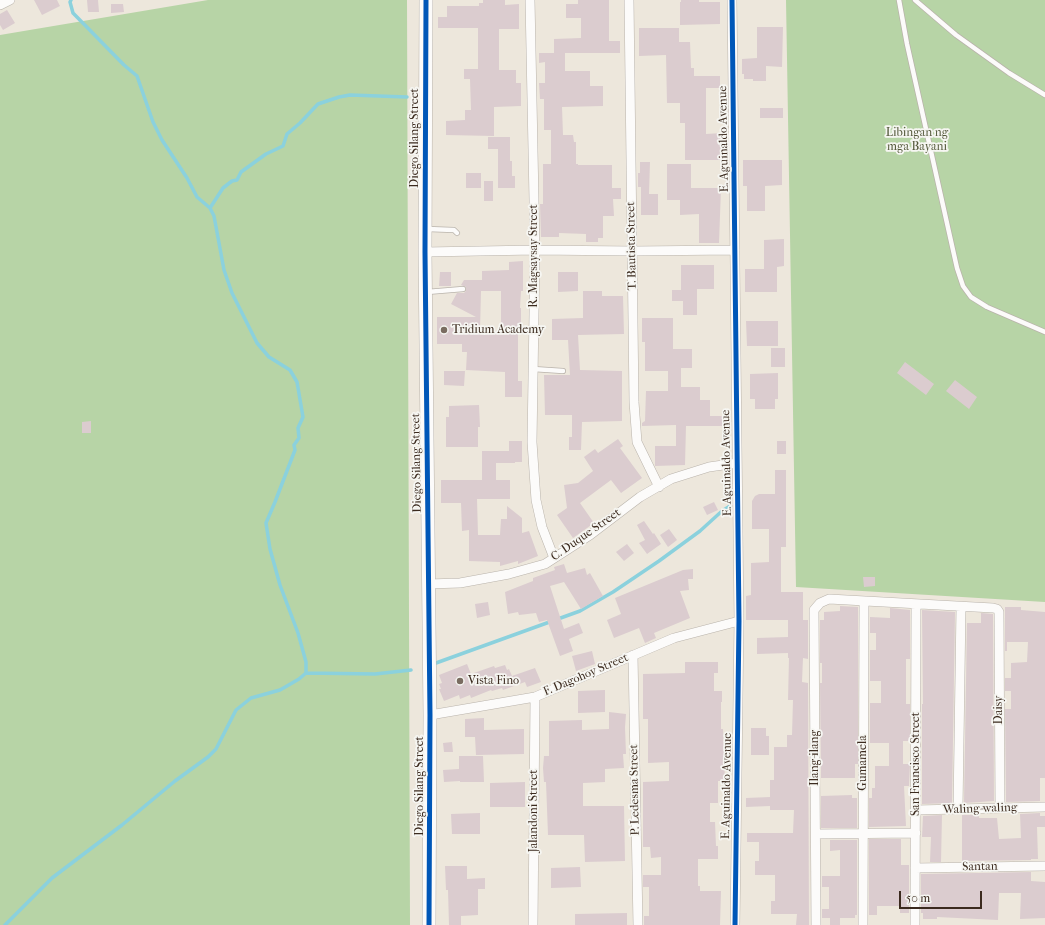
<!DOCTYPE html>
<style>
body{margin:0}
#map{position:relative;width:1045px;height:925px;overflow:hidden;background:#ede7dc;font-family:"IM FELL French Canon",serif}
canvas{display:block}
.scale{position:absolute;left:899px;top:891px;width:83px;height:18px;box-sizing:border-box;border:2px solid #3b2a1e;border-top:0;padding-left:5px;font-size:12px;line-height:14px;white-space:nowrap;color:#3b2a1e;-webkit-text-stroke:3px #f6f6f2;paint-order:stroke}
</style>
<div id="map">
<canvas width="1045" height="925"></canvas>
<div class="scale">50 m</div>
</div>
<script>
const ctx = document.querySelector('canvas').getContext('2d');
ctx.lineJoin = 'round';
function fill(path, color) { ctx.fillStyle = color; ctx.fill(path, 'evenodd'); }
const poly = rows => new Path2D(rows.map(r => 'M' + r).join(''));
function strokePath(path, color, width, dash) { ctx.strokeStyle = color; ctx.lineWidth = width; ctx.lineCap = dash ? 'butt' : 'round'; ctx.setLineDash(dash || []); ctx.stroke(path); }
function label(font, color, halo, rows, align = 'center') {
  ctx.font = font + ' "IM FELL French Canon",serif'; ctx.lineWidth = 3.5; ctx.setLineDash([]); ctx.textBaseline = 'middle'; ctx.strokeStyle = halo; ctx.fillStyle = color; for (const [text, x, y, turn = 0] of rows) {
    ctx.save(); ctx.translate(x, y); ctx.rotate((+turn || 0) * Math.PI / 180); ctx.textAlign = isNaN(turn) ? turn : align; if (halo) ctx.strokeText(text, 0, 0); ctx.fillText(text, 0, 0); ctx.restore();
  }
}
const green = poly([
 [208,0,407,0,410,925,0,925,0,35],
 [786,0,1045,0,1045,602,796,587]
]);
const stream = poly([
 [210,208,223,188,232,181,237,180,241,172,266,154,283,146,287,134,300,123,318,104,339,97,350,95,407,97],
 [436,663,580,611,613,592,659,561,700,531,722,511,730,506],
 [306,673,375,674,411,670],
 [5,925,52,878,122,825,175,781,208,757,216,749,236,710,251,698,280,690,299,679,306,673,306,662,298,633,280,585,270,549,266,523,275,502,295,450,294,445,299,438,298,428,303,417,297,382,290,370,269,357,257,343,232,293,224,270,214,216,210,208,197,197,187,178,162,140,153,122,137,76,124,65,73,13,70,2,71,0]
]);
const building = poly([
 [34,0,57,0,60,6,42,15],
 [87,0,98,0,99,12,88,12],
 [483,0,505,0,505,5,519,4,519,29,499,29,499,70,516,70,516,83,521,83,521,106,494,107,494,136,446,135,446,121,465,120,465,110,471,110,470,79,464,79,464,69,478,69,478,28,438,28,438,17,447,17,447,6,479,6,479,3,483,3],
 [578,0,609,0,609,41,620,41,620,53,565,53,565,71,590,71,590,86,603,86,603,106,562,107,563,135,573,135,574,142,576,142,576,164,578,164,578,165,612,165,612,188,621,188,621,199,613,199,614,216,603,216,603,238,598,238,598,242,586,242,586,234,559,233,559,237,541,237,540,204,543,204,543,164,551,164,551,130,544,130,544,99,540,99,539,83,545,83,545,62,539,63,539,53,554,53,554,39,581,38,581,18,566,18,566,4,578,4],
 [681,0,699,0,699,2,720,2,720,24,680,25,680,2,681,2],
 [111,4,123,4,124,12,111,13],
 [7,10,15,23,3,30,0,25,0,14],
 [757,27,783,27,782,67,766,66,766,81,753,81,753,79,744,79,744,74,742,74,742,59,757,58],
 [639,28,679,28,679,42,690,42,691,68,694,68,694,76,720,76,720,88,706,88,706,134,722,133,722,160,685,160,685,123,680,123,680,103,667,103,666,55,639,56],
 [760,108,783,108,783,118,760,118],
 [488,137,510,137,510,161,512,161,512,176,515,176,515,188,498,188,498,149,488,149],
 [743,160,782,160,782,185,765,186,765,211,747,211,747,186,743,186],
 [640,162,650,162,649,194,658,194,658,215,641,215,641,187,638,187,638,173,640,173],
 [667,164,691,164,691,188,721,188,719,243,699,243,699,214,680,215,680,200,667,200],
 [466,173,481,173,481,188,466,188],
 [484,181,493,181,493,201,484,201],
 [784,239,784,266,777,267,777,292,745,292,745,269,764,269,764,240],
 [523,261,523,291,521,291,520,308,521,308,521,331,518,331,518,381,522,381,522,397,505,397,505,372,466,370,467,352,462,352,462,344,437,344,437,317,476,317,451,304,457,293,464,293,466,291,466,287,461,285,464,280,482,280,482,271,509,270,509,262],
 [481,291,501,291,501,331,480,331],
 [681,265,714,265,714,289,697,289,697,315,683,315,683,301,672,301,672,290,681,290],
 [440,272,451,272,451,286,439,286],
 [558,272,578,272,578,291,558,292],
 [583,291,602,291,602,296,623,296,624,334,578,335,580,370,622,371,622,421,582,422,581,450,569,450,569,437,572,437,572,415,545,415,544,375,570,375,568,340,552,340,552,319,583,318],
 [642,318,673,318,673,349,692,349,692,368,681,368,681,387,700,387,700,400,710,400,710,416,725,416,725,426,686,426,685,465,655,466,655,446,676,446,676,425,642,426,642,423,645,421,646,391,668,391,668,371,645,371,645,342,642,342],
 [746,321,778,321,778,346,747,346],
 [771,348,785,348,785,367,771,367],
 [905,362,934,384,926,395,897,373],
 [444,371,465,371,464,386,444,385],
 [778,373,778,399,775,399,775,409,755,409,755,399,750,399,750,374],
 [955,380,977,397,969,409,946,391],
 [479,405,480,427,478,427,478,447,446,447,446,417,449,417,449,406],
 [91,421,91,433,82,433,82,422],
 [618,439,623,446,620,448,642,478,621,493,611,480,580,503,594,523,573,538,557,515,567,508,564,485,578,483,593,471,584,457,595,449,598,453],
 [509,441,522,441,522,462,515,462,515,463,496,463,496,480,510,480,510,499,477,499,478,535,500,535,501,519,507,519,507,506,522,518,522,533,529,531,538,556,518,564,518,561,500,566,500,562,469,561,469,530,462,531,461,503,441,503,441,480,482,480,482,451,509,451],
 [777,441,786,441,786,454,777,454],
 [775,470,786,470,786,547,781,547,781,592,803,592,803,620,808,620,808,659,803,658,802,682,808,683,809,925,796,925,797,914,771,914,771,901,775,901,775,875,755,875,755,861,759,861,759,842,747,842,747,833,793,833,794,810,770,810,770,806,746,807,746,798,770,797,770,780,774,780,774,747,787,747,787,735,792,735,793,700,788,700,789,658,788,658,788,653,757,654,757,638,788,637,788,620,746,620,746,596,751,595,751,563,769,562,769,529,752,529,752,501,755,496,759,494,775,494],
 [714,502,718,510,707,515,703,507],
 [644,521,653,534,654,533,661,544,647,554,639,543,645,540,637,525],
 [669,529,677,540,668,547,660,535],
 [627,544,634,553,624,561,616,552],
 [564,564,567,573,585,568,587,575,590,573,603,596,581,609,564,582,550,586,564,629,579,623,583,633,569,639,573,651,560,656,547,620,539,622,536,613,519,615,518,612,508,614,505,592,533,581,533,578,555,570,554,567],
 [693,569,693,579,688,579,689,590,680,591,690,618,654,633,656,638,645,643,639,628,614,638,607,620,621,614,615,598,683,570],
 [863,577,875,577,875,586,864,587],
 [488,602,490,615,477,618,475,604],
 [840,606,858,607,858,764,855,764,855,778,821,778,820,683,822,683,822,663,820,663,820,620,824,620,824,612,840,611],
 [1005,607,1021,607,1021,610,1045,612,1045,778,1040,778,1040,801,1006,802,1005,709,1011,709,1011,691,1005,691,1005,678,1011,678,1011,663,1027,662,1028,642,1007,642,1007,651,1005,651],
 [890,608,910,610,910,659,906,659,906,704,910,704,910,741,903,741,903,764,910,764,909,786,904,786,906,826,869,827,869,798,872,798,872,788,875,788,875,766,889,766,889,743,870,743,870,703,881,703,881,681,870,681,870,650,876,650,876,633,870,633,870,617,890,618],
 [922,610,955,612,952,803,922,804,922,704,923,704],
 [981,613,993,614,994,801,964,803,967,623,981,623],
 [592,651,595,664,576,671,572,656],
 [685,662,718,662,718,673,714,673,714,691,722,691,722,702,721,702,721,729,723,729,725,781,718,781,718,803,710,803,710,822,715,822,716,846,718,846,718,859,698,859,698,886,700,886,700,891,721,891,720,925,644,925,644,916,649,916,649,887,643,887,643,875,661,875,661,857,651,858,650,847,643,847,643,782,669,781,669,762,648,763,648,719,643,719,643,674,685,673],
 [467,664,471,674,494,666,495,668,505,665,507,670,509,669,512,676,535,668,541,682,527,687,525,682,503,690,502,688,492,691,491,690,471,698,470,695,460,699,459,695,444,701,439,689,441,689,439,684,442,683,439,675],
 [605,690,605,712,578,713,578,691],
 [609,712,626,714,625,727,626,754,623,754,624,768,605,769,605,782,583,783,583,806,624,806,625,861,585,862,584,835,548,835,546,782,544,782,543,768,544,756,549,756,549,721,582,720,582,730,609,729],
 [484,718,484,730,524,729,524,754,476,755,475,737,465,737,465,719],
 [751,728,766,728,766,736,769,736,769,755,751,755],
 [452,742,453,752,444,752,443,743],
 [459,756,483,756,484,782,460,782,460,781,444,782,443,770,459,769],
 [525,782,525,807,490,807,490,783],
 [852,795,852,798,857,798,857,828,821,828,821,796],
 [480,813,480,834,452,834,451,814],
 [1040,813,1040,816,1045,816,1045,827,1037,827,1038,859,1031,859,1031,860,962,861,962,815,979,815,979,818,997,818,999,839,1021,838,1020,814],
 [942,815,941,862,930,862,931,837,922,837,923,816],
 [869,839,901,839,901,865,909,865,909,913,900,913,900,906,877,906,877,915,869,915],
 [830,840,857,840,857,915,855,915,855,918,840,918,840,925,830,925,830,918,822,918,822,909,829,909,829,887,822,887,822,876,840,876,840,850,830,851],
 [445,866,467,866,467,879,485,878,485,889,478,889,478,915,461,916,461,925,449,925,448,890,446,890],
 [580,867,581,887,551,888,551,868],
 [1031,872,1031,881,1045,882,1045,918,1020,919,1021,893,999,893,998,920,937,917,937,919,923,919,923,913,921,913,921,874],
 [627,913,627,925,575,925,575,914]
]);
const lane = poly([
 [899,0,907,44,957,268,963,286,971,297,987,307,1045,332],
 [915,0,956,35,1009,73,1045,95],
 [427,229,454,230,457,233],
 [427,292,463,289],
 [533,369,563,371]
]);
const street = poly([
 [530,0,535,250,532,442,536,500,542,527,554,558],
 [629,0,634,402,637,442,659,487],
 [732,0,739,621,735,925],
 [0,5,10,0],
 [425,252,535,250,633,251,735,250],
 [428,584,460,583,509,574,545,564,590,535,640,497,671,479,709,467,737,463],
 [633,655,638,925],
 [430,715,535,697,674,638,739,621],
 [958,809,961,607],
 [916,810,1045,807],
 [816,834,916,833],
 [915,868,1045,866],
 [533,925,535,697],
 [816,925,814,610,820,603,829,599,993,608,997,609,999,612,1000,808],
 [863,925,864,601],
 [915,925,916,604]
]);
const secondary = poly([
 [426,0,425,252,430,715,429,925]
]);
const cycleway = poly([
 [426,0,425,252,430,715,429,925],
 [732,0,739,621,735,925]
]);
const markers = [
 [444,330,4,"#796c60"],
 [460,681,4,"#796c60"]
];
const parkNames = [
 ["Libingan ng",917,133],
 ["mga Bayani",917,147]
];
const streetNames = [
 ["Diego Silang Street",415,138,-90],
 ["E. Aguinaldo Avenue",724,139,-91],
 ["T. Bautista Street",632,246,-91],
 ["R. Magsaysay Street",534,256,-90],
 ["Diego Silang Street",417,463,-91],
 ["E. Aguinaldo Avenue",727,463,-91],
 ["C. Duque Street",586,535,-35],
 ["F. Dagohoy Street",586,675,-23],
 ["Daisy",999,710,-90],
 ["Ilang-ilang",815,758,-90],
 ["Gumamela",863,763,-90],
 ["San Francisco Street",916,764,-90],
 ["Diego Silang Street",420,786,-90],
 ["E. Aguinaldo Avenue",727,786,-89],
 ["P. Ledesma Street",635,790,-91],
 ["Waling-waling",980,809,-2],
 ["Jalandoni Street",534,811,-90],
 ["Santan",980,867,-1]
];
const poiNames = [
 ["Tridium Academy",452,330],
 ["Vista Fino",468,681]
];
fill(green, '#b7d4a6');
strokePath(stream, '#8bd1dd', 3.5);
fill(building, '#dbcccf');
strokePath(lane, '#b9b3ab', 6);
strokePath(street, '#b9b3ab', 10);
strokePath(secondary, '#b9b3ab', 14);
strokePath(lane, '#fcfbfa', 4.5);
strokePath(street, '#fcfbfa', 9);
strokePath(secondary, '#fcfbfa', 13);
strokePath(cycleway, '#0057b8', 5);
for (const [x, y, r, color] of markers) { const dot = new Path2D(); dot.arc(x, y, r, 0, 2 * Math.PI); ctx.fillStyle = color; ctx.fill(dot); strokePath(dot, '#f6f6f2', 1.5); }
label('12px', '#53583a', '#f6f6f2', parkNames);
label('12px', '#3b2a1e', '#f6f6f2', streetNames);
label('12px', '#3b2a1e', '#f6f6f2', poiNames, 'left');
</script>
